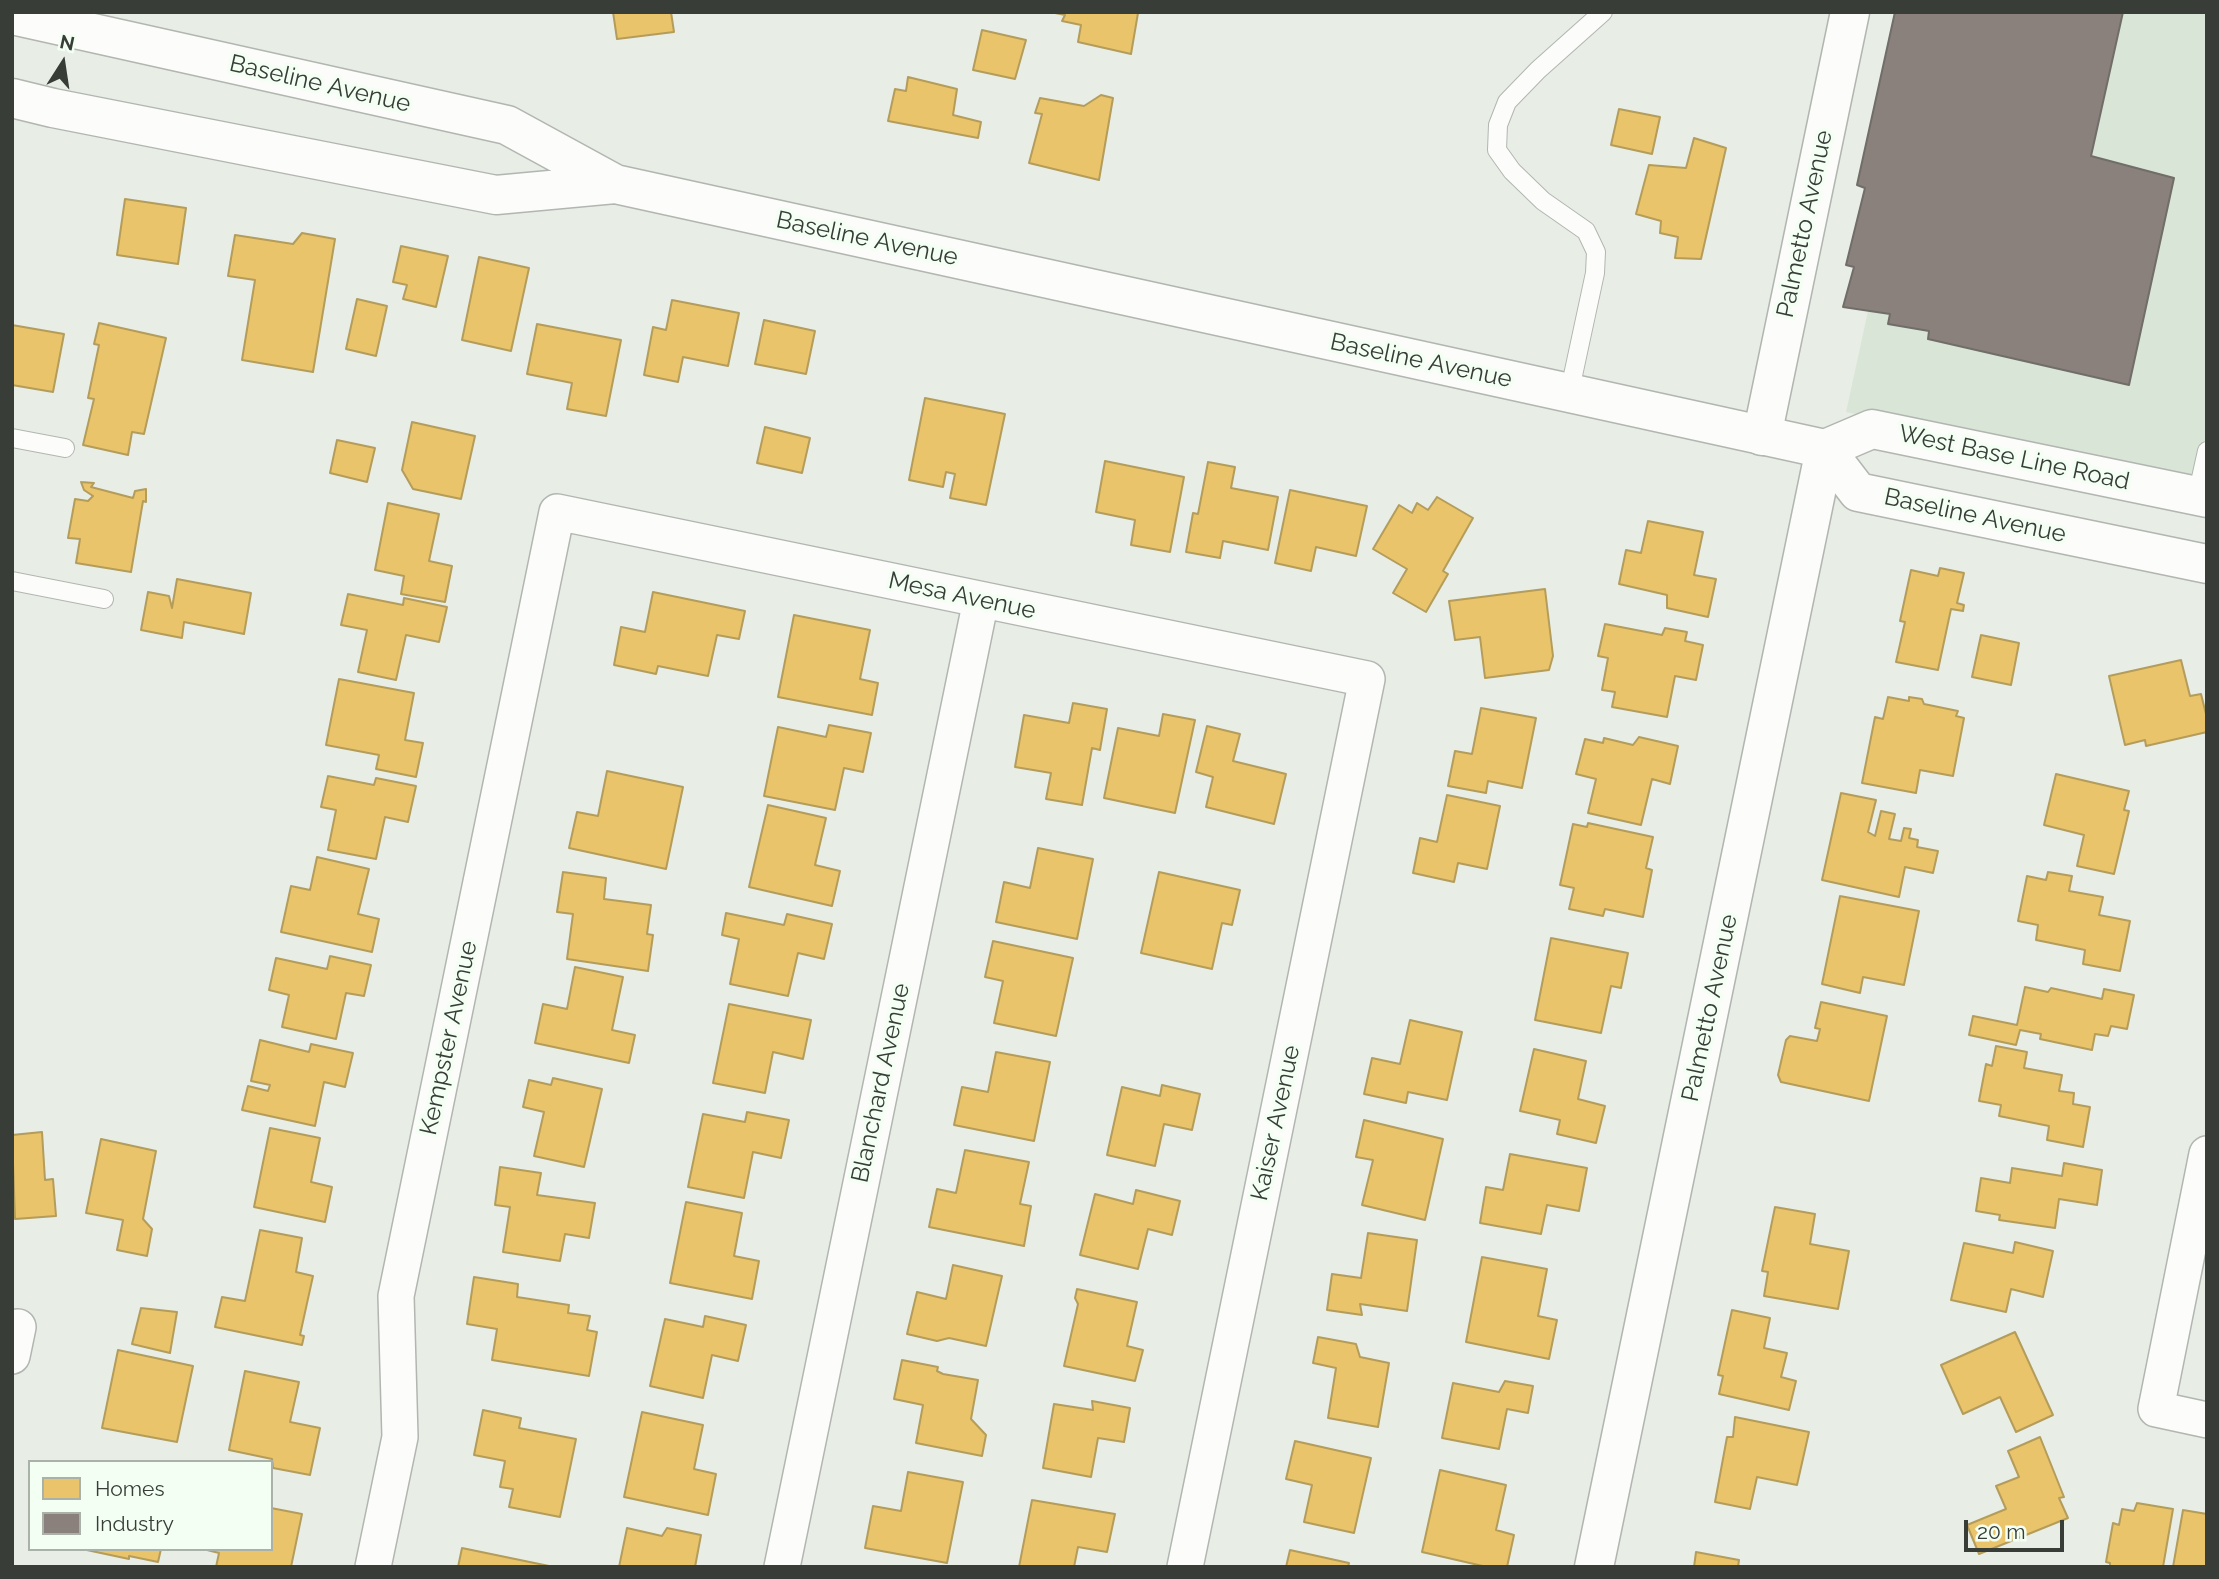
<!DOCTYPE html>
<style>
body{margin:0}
#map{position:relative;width:2219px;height:1579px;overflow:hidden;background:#e8eee6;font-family:Raleway,sans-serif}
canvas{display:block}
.frame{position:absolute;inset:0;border:14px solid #383d38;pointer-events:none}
.legend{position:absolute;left:28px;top:1460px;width:245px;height:91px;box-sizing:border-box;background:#f4fff3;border:2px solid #a9b1a8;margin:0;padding:9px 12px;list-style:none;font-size:21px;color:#383d38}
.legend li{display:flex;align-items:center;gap:14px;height:35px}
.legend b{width:35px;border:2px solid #a9b1a8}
.north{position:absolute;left:28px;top:28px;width:70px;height:70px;-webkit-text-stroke:5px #f4fff3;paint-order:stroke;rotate:12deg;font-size:19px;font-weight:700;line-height:28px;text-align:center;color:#383d38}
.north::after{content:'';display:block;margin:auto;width:24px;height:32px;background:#383d38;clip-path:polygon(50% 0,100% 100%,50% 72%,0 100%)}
.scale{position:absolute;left:1964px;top:1520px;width:100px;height:32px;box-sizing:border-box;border:4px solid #383d38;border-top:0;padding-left:9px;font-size:21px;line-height:24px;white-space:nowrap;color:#383d38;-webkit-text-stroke:5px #f4fff3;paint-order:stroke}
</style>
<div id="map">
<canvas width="2219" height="1579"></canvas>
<div class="frame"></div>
<ul class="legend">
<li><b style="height:19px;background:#e9c46a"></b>Homes</li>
<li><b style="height:19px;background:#8a817c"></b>Industry</li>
</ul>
<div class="north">N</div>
<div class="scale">20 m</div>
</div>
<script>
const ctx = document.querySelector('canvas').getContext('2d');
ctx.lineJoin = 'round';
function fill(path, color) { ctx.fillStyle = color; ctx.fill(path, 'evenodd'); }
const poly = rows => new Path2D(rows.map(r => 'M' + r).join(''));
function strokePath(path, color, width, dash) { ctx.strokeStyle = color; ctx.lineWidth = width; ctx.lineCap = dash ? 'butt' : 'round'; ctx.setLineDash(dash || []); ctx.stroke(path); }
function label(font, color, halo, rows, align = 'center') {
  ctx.font = font + ' Raleway,sans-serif'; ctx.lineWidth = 7; ctx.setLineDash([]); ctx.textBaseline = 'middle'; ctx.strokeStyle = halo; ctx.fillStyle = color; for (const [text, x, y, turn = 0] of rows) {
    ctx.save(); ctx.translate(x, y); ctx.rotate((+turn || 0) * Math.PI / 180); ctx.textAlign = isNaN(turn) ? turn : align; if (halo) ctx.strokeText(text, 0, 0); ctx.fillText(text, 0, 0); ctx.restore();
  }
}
const built = poly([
 [1933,12,2207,12,2207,487,1846,412]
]);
const homes = poly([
 [613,12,671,12,674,32,617,39,613,12],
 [1132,12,1138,13,1131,54,1078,42,1081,25,1062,21,1065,15,1055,13,1132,12],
 [982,30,1026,40,1015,79,973,70,982,30],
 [908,77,957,89,953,115,981,122,978,138,888,121,895,89,906,91,908,77],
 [1101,95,1113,98,1099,180,1029,163,1042,114,1035,113,1040,98,1084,106,1101,95],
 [1619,109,1660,117,1652,154,1611,145,1619,109],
 [1694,138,1726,148,1701,259,1675,258,1678,237,1660,233,1661,221,1636,214,1649,165,1686,168,1694,138],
 [125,199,186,208,178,264,117,255,125,199],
 [302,233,335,239,313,372,242,360,255,280,228,276,235,235,293,244,302,233],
 [401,246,448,256,436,307,403,299,407,285,393,282,401,246],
 [479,257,529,268,511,351,462,340,479,257],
 [357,299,387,306,376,356,346,349,357,299],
 [672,300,739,313,728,366,683,357,678,382,644,375,653,327,666,330,672,300],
 [764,320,815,331,806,374,755,364,764,320],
 [99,323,166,338,144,434,132,432,128,455,83,445,94,399,88,398,99,345,94,344,99,323],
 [537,324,621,340,606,416,567,409,572,383,527,374,537,324],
 [12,325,64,334,53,392,12,385,12,325],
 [925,398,1005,414,986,505,950,498,955,474,946,472,943,487,909,480,925,398],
 [412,422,475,436,461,499,413,489,402,470,412,422],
 [765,427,810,438,802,473,757,463,765,427],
 [337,440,375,448,367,482,330,473,337,440],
 [1105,461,1184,477,1170,552,1131,545,1135,520,1096,512,1105,461],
 [1208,462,1235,467,1231,488,1278,497,1268,550,1223,541,1220,558,1186,552,1193,513,1198,514,1208,462],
 [81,482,94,483,91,487,133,498,135,491,146,489,146,502,143,501,131,572,76,563,80,539,68,538,75,499,88,501,93,496,84,490,81,482],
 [1290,490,1367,506,1356,556,1316,547,1311,571,1275,563,1290,490],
 [1437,497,1473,518,1443,571,1448,574,1426,612,1393,593,1407,569,1373,549,1399,505,1412,513,1417,503,1428,510,1437,497],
 [388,503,439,514,429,561,452,566,445,602,401,594,404,576,375,570,388,503],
 [1648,521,1703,532,1694,575,1716,579,1708,617,1667,608,1667,595,1619,584,1626,550,1641,553,1648,521],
 [1940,568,1964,573,1957,603,1964,605,1963,611,1951,609,1938,670,1896,662,1905,622,1900,621,1911,570,1938,576,1940,568],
 [177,579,251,593,244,634,184,622,182,638,141,630,148,592,169,596,172,608,177,579],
 [1545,589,1553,656,1549,670,1485,678,1480,637,1455,640,1449,601,1545,589],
 [653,592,745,611,739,639,717,635,708,676,658,666,656,674,614,665,621,627,645,632,653,592],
 [348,594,403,605,404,598,447,607,439,642,406,635,396,680,358,672,367,630,341,625,348,594],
 [794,615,870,630,860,679,878,683,872,715,778,697,794,615],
 [1605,624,1662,635,1665,628,1687,632,1685,641,1703,645,1696,680,1675,676,1667,717,1612,707,1615,692,1602,690,1608,658,1598,656,1605,624],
 [1981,635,2019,643,2011,685,1972,677,1981,635],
 [2181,660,2190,696,2201,694,2207,718,2207,732,2146,746,2145,740,2125,745,2109,676,2181,660],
 [339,679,414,693,405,740,423,743,416,777,376,769,379,755,326,745,339,679],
 [1888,697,1909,701,1909,697,1922,699,1924,704,1958,711,1956,716,1964,718,1953,776,1920,770,1916,793,1862,783,1875,717,1883,719,1888,697],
 [1073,703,1107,709,1100,750,1092,748,1082,805,1046,799,1051,773,1015,767,1024,715,1069,723,1073,703],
 [1481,708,1536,718,1522,788,1488,781,1486,793,1448,786,1455,751,1472,754,1481,708],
 [1163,714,1195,720,1175,813,1104,798,1118,728,1159,736,1163,714],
 [829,725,871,733,863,772,844,768,835,810,764,796,778,727,826,737,829,725],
 [1207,726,1240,734,1233,761,1286,774,1274,824,1206,807,1213,777,1196,772,1207,726],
 [1639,737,1678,746,1670,784,1652,779,1641,825,1588,813,1596,779,1576,774,1585,739,1603,743,1604,738,1633,745,1639,737],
 [607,771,683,787,666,869,569,848,577,812,598,816,607,771],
 [2056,774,2129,791,2124,810,2129,811,2114,874,2077,866,2084,835,2044,825,2056,774],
 [328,776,374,785,376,778,416,786,408,822,385,817,376,859,328,850,336,810,321,807,328,776],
 [1841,793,1876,800,1868,832,1875,836,1881,811,1895,814,1889,839,1901,841,1904,828,1911,829,1909,838,1918,840,1917,847,1938,851,1933,873,1905,867,1899,897,1822,880,1841,793],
 [1447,795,1500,806,1487,869,1458,863,1454,882,1413,873,1420,838,1437,842,1447,795],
 [768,805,826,818,815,865,840,871,832,906,749,887,768,805],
 [1588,823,1653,837,1646,868,1652,870,1643,917,1605,909,1603,916,1569,909,1574,888,1560,885,1573,824,1587,827,1588,823],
 [1038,848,1093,859,1077,939,996,922,1004,882,1030,888,1038,848],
 [317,857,369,869,358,914,379,919,372,952,281,932,291,886,310,890,317,857],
 [563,872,606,878,604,899,651,905,647,934,653,935,648,971,567,959,573,914,557,912,563,872],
 [1159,872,1240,890,1232,925,1222,923,1212,969,1141,953,1159,872],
 [2048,872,2072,876,2069,891,2103,897,2099,915,2130,921,2120,971,2083,964,2085,950,2036,940,2038,925,2018,921,2027,876,2046,880,2048,872],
 [1840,896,1919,911,1904,985,1863,977,1860,993,1822,984,1840,896],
 [726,913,784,925,787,914,832,924,824,959,798,953,788,996,730,984,739,939,722,935,726,913],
 [1551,938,1628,953,1621,988,1611,986,1601,1033,1535,1020,1551,938],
 [993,941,1073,958,1056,1036,994,1023,1003,981,985,977,993,941],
 [330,956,371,965,364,996,346,993,336,1039,282,1027,289,995,269,990,276,958,327,969,330,956],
 [575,967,623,977,612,1030,635,1035,629,1063,535,1043,543,1004,567,1009,575,967],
 [2025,987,2048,992,2051,988,2102,999,2104,989,2134,995,2127,1029,2111,1026,2108,1036,2095,1034,2092,1050,2040,1039,2041,1034,2020,1030,2016,1045,1969,1035,1973,1016,2017,1025,2025,987],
 [1821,1002,1887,1016,1869,1101,1781,1082,1778,1075,1786,1040,1790,1036,1817,1041,1820,1029,1815,1028,1821,1002],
 [729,1004,811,1020,803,1059,773,1052,765,1093,713,1083,729,1004],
 [1410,1020,1462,1032,1447,1100,1408,1092,1406,1103,1364,1094,1372,1058,1400,1064,1410,1020],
 [260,1040,309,1052,311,1044,353,1053,345,1087,324,1082,315,1126,242,1110,248,1086,268,1091,270,1085,251,1081,260,1040],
 [1996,1046,2027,1052,2024,1068,2062,1075,2059,1091,2074,1093,2073,1104,2090,1107,2083,1147,2047,1140,2049,1126,1999,1116,2001,1105,1979,1101,1986,1064,1992,1066,1996,1046],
 [1534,1049,1586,1061,1578,1099,1605,1106,1596,1143,1557,1134,1560,1120,1520,1111,1534,1049],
 [996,1052,1050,1062,1034,1141,954,1125,962,1087,988,1092,996,1052],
 [553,1078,602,1089,584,1167,534,1156,544,1112,523,1107,529,1080,551,1085,553,1078],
 [1162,1085,1200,1094,1192,1130,1164,1124,1155,1166,1107,1155,1122,1087,1160,1096,1162,1085],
 [747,1112,789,1120,781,1158,753,1152,744,1198,688,1187,703,1114,745,1122,747,1112],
 [1364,1120,1443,1139,1425,1220,1362,1205,1373,1160,1356,1157,1364,1120],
 [270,1128,320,1138,311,1182,332,1187,325,1222,254,1207,270,1128],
 [42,1132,45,1180,53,1179,56,1216,15,1219,12,1135,42,1132],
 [101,1139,156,1151,143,1219,152,1229,147,1256,117,1250,123,1220,86,1213,101,1139],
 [965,1150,1029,1162,1020,1204,1031,1206,1024,1246,929,1227,937,1189,956,1193,965,1150],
 [1510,1154,1587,1168,1579,1211,1547,1205,1541,1234,1480,1223,1486,1187,1503,1190,1510,1154],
 [2064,1163,2102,1170,2097,1205,2059,1199,2055,1228,1999,1220,2000,1215,1976,1211,1981,1178,2010,1183,2012,1168,2062,1176,2064,1163],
 [500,1167,541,1173,537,1195,595,1203,589,1238,565,1234,560,1261,503,1252,510,1207,495,1205,500,1167],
 [1136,1190,1180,1201,1172,1235,1148,1229,1138,1269,1080,1255,1095,1194,1133,1204,1136,1190],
 [686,1202,742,1213,734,1256,759,1261,752,1299,670,1283,686,1202],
 [1775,1207,1815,1214,1810,1244,1849,1251,1838,1309,1764,1296,1768,1272,1762,1271,1775,1207],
 [260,1230,302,1238,296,1272,313,1276,300,1335,304,1336,302,1345,215,1327,222,1297,245,1301,260,1230],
 [1368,1233,1417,1240,1407,1311,1360,1304,1362,1315,1327,1310,1332,1274,1361,1278,1368,1233],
 [2015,1242,2053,1251,2043,1297,2011,1289,2006,1312,1951,1300,1964,1243,2013,1253,2015,1242],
 [1482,1257,1547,1269,1538,1316,1557,1320,1549,1359,1466,1342,1482,1257],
 [953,1265,1002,1276,986,1346,949,1338,937,1341,907,1334,917,1292,946,1299,953,1265],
 [474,1277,518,1284,517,1297,569,1305,568,1313,590,1316,587,1330,597,1332,589,1376,492,1360,497,1329,467,1324,474,1277],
 [1077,1289,1137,1302,1127,1346,1143,1350,1135,1381,1064,1366,1078,1304,1075,1298,1077,1289],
 [141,1308,177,1312,170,1353,132,1344,141,1308],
 [1732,1310,1770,1318,1764,1348,1787,1353,1781,1377,1796,1381,1789,1410,1719,1394,1723,1376,1718,1375,1732,1310],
 [705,1316,746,1325,738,1361,712,1355,703,1398,650,1386,665,1319,703,1327,705,1316],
 [2015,1332,2053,1415,2016,1432,2000,1397,1963,1414,1941,1365,2015,1332],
 [1318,1337,1356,1344,1360,1357,1389,1363,1378,1427,1328,1418,1336,1368,1313,1363,1318,1337],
 [118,1350,193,1366,177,1442,102,1428,118,1350],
 [902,1360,938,1367,937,1371,943,1374,978,1380,971,1419,986,1435,982,1456,916,1443,923,1405,894,1399,902,1360],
 [245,1371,299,1382,290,1422,320,1428,310,1475,273,1468,272,1459,229,1450,245,1371],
 [1505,1381,1533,1386,1528,1413,1507,1409,1499,1449,1442,1438,1453,1383,1499,1392,1505,1381],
 [1092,1401,1130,1408,1124,1442,1098,1438,1091,1477,1043,1468,1054,1404,1093,1410,1092,1401],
 [483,1410,521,1418,519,1428,576,1439,560,1517,509,1507,513,1489,500,1487,505,1461,474,1455,483,1410],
 [642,1412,703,1425,694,1469,716,1474,708,1515,624,1497,642,1412],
 [1735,1417,1809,1432,1797,1485,1757,1477,1750,1509,1715,1502,1727,1437,1733,1437,1735,1417],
 [2040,1437,2064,1497,2059,1498,2068,1518,1979,1554,1967,1525,2006,1509,1996,1486,2019,1477,2008,1451,2040,1437],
 [1295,1441,1371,1458,1354,1533,1304,1522,1312,1485,1286,1479,1295,1441],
 [1440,1470,1506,1485,1496,1530,1514,1535,1507,1567,1487,1567,1422,1552,1440,1470],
 [908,1472,963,1482,947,1563,865,1548,873,1506,901,1511,908,1472],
 [1032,1500,1115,1514,1107,1552,1078,1547,1074,1567,1019,1567,1032,1500],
 [2137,1503,2173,1509,2163,1567,2110,1567,2110,1563,2106,1562,2113,1523,2119,1525,2122,1509,2134,1511,2137,1503],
 [271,1508,302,1514,291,1567,216,1567,219,1553,203,1549,271,1549,271,1508],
 [2183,1510,2207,1514,2207,1567,2173,1567,2183,1510],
 [627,1528,662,1536,667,1528,701,1535,695,1567,619,1567,627,1528],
 [462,1548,549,1566,549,1567,458,1567,462,1548],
 [82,1549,161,1549,158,1562,129,1556,129,1559,82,1549],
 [1290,1550,1349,1563,1348,1567,1286,1567,1290,1550],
 [1696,1552,1739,1560,1738,1567,1694,1567,1696,1552]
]);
const industry = poly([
 [1895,12,2123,12,2091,156,2174,178,2129,385,1928,339,1929,331,1888,324,1890,314,1843,307,1854,267,1846,265,1865,188,1857,185,1895,12]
]);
const lane = poly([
 [1569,394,1595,273,1596,252,1586,231,1543,201,1512,171,1497,150,1498,125,1507,102,1538,70,1603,12],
 [12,438,65,448],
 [2197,496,2207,451],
 [12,581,104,599]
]);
const street = poly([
 [2207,1154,2156,1409,2207,1420],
 [12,1356,18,1327],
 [373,1567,400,1437,396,1296,557,512,1367,679,1185,1567],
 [782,1567,981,600]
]);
const secondary = poly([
 [1762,436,1850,12],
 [1594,1567,1825,449]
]);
const primary = poly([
 [12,15,507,125,615,184,1825,449,1858,492,2207,564],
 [12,98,53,108,496,195,615,184],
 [1825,449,1872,429,2207,498]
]);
const streetNames = [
 ["Baseline Avenue",320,84,13],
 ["Palmetto Avenue",1805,224,-78],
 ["Baseline Avenue",867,239,12],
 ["Baseline Avenue",1421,361,12],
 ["West Base Line Road",2014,458,12],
 ["Baseline Avenue",1975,516,12],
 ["Mesa Avenue",962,596,12],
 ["Palmetto Avenue",1710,1008,-78],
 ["Kempster Avenue",449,1038,-78],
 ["Blanchard Avenue",881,1083,-78],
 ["Kaiser Avenue",1276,1123,-78]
];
fill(built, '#d9e5d6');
fill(homes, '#e9c46a');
strokePath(homes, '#b49c5b', 2);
fill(industry, '#8a817c');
strokePath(industry, '#716d68', 2);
strokePath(lane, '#b1b6b0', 20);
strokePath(street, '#b1b6b0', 38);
strokePath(secondary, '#b1b6b0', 41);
strokePath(primary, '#b1b6b0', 41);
strokePath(lane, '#fcfcfb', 18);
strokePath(street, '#fcfcfb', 35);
strokePath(secondary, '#fcfcfb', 38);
strokePath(primary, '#fcfcfb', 38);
label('24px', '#383d38', '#f4fff3', streetNames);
</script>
